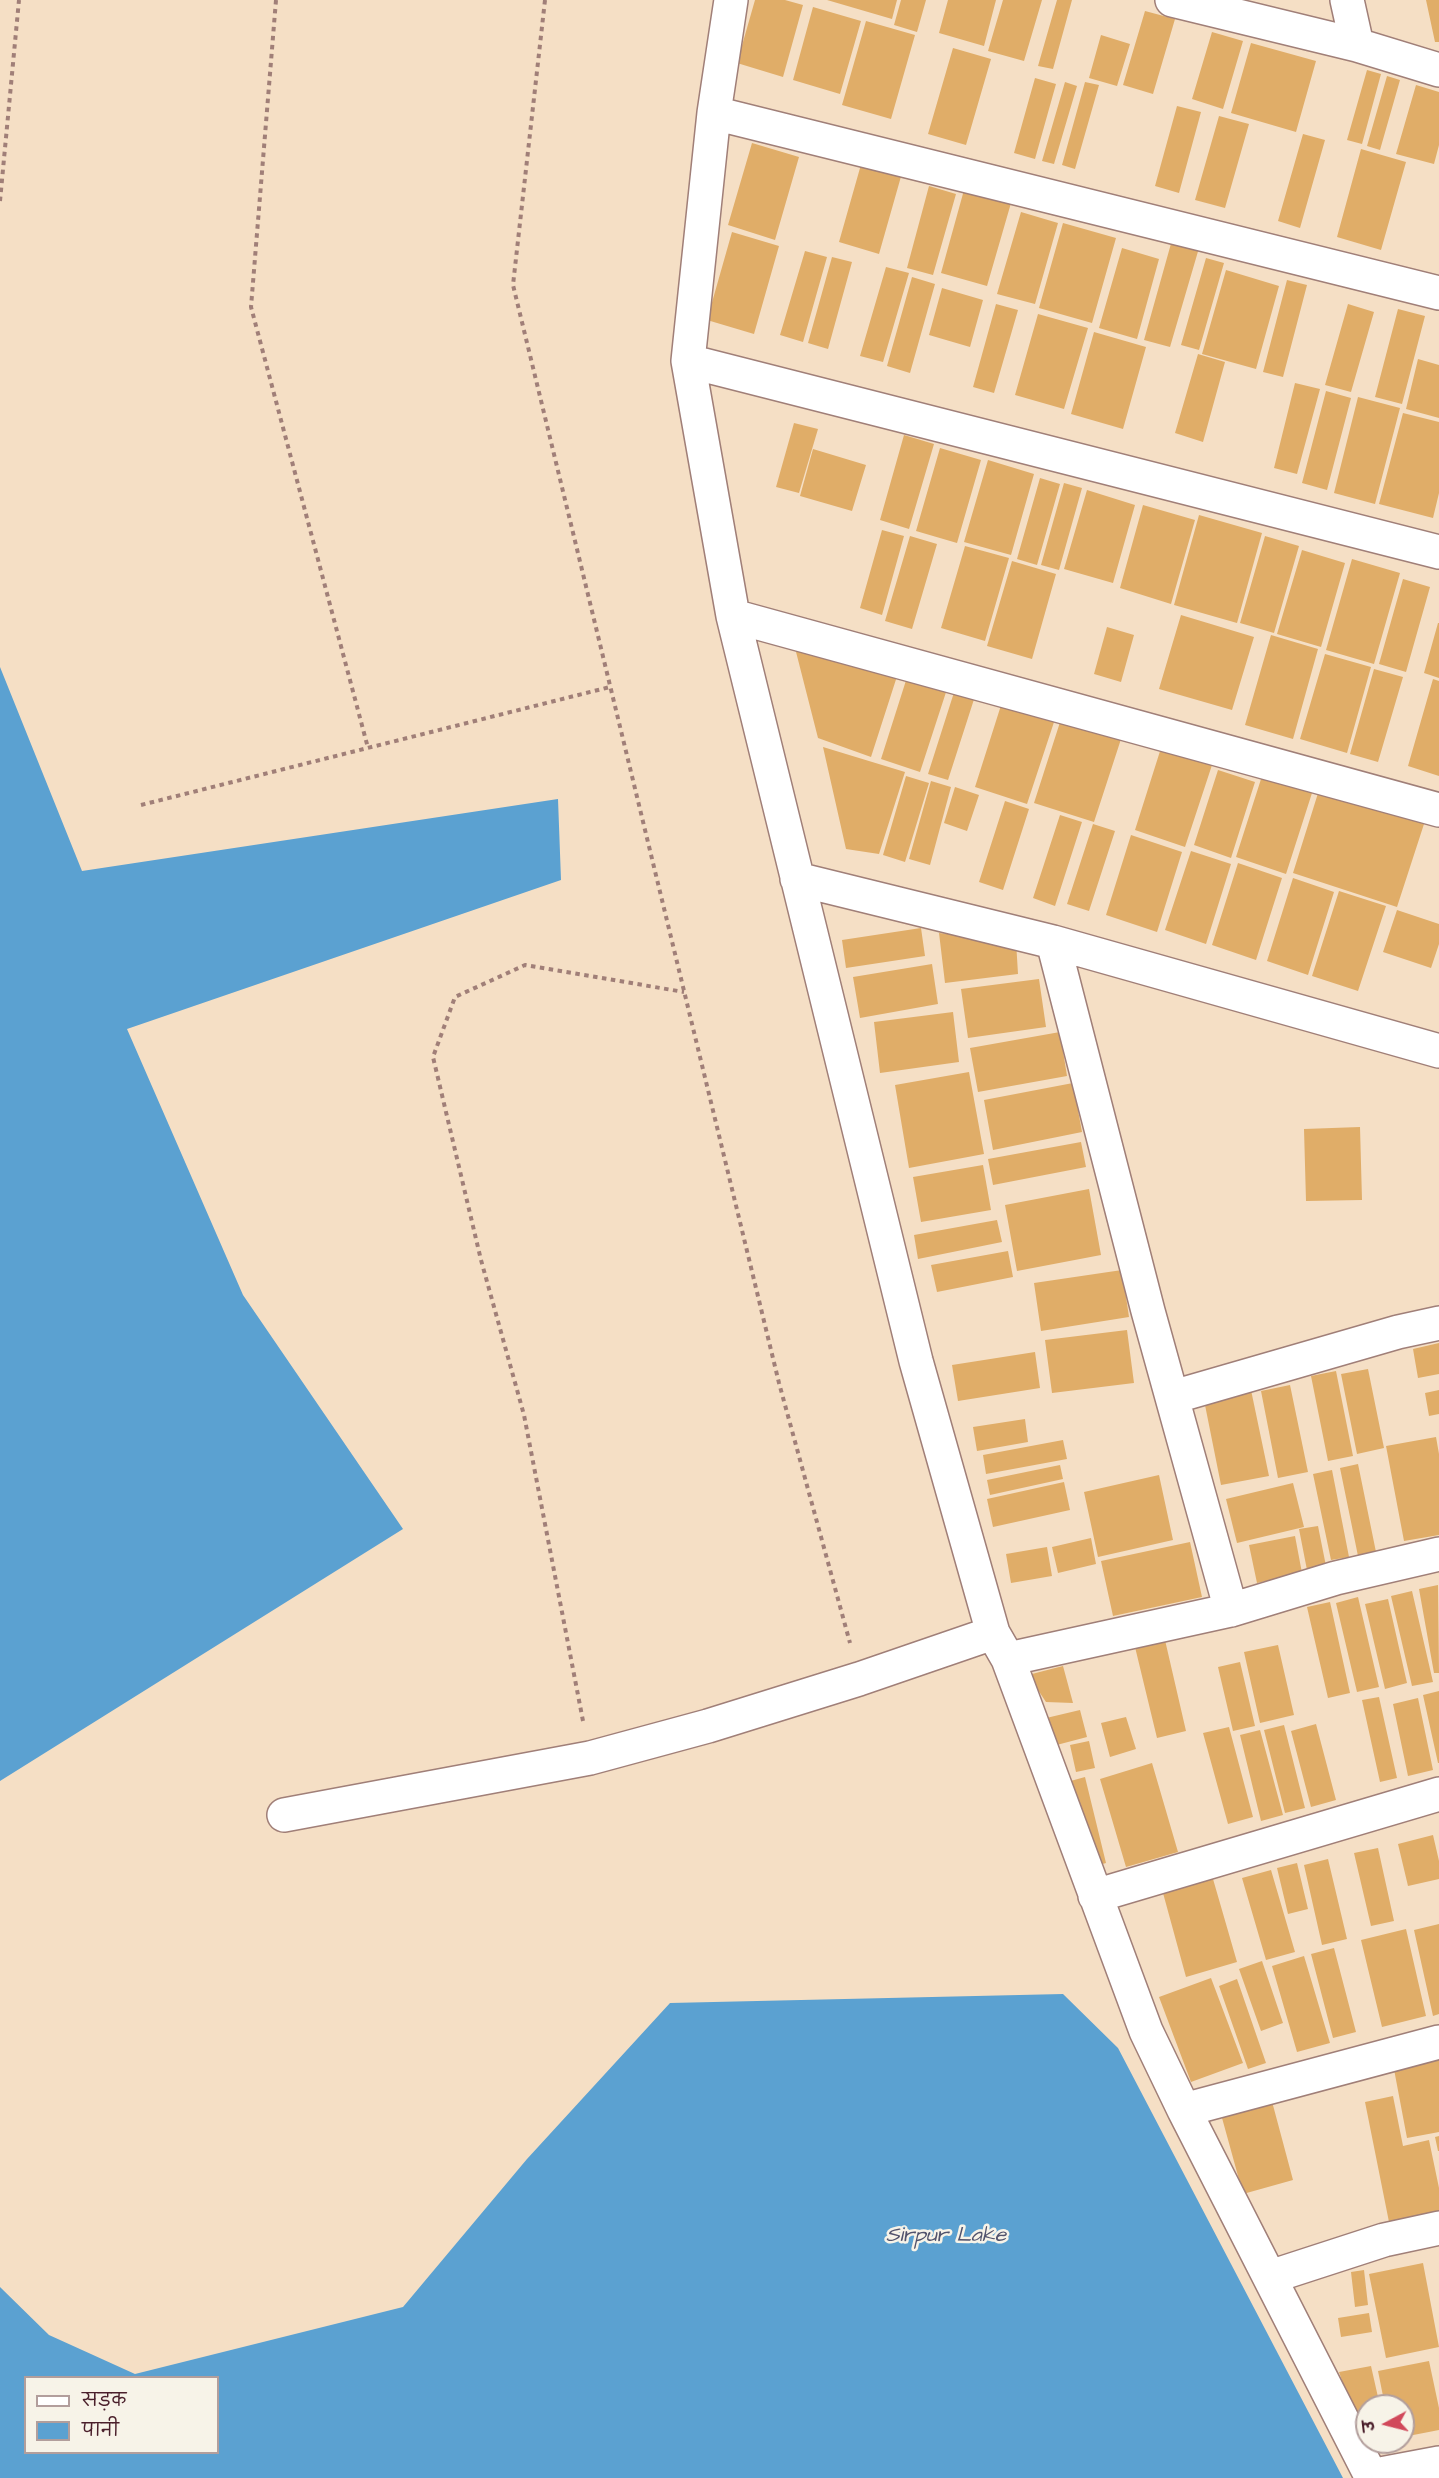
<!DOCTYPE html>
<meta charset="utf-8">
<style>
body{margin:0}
#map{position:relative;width:1439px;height:2478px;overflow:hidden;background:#f5dfc5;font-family:"Architects Daughter","Playpen Sans Deva",sans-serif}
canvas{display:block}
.legend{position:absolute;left:24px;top:2376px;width:195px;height:78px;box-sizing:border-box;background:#f7f3e8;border:2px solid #b29e9c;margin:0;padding:8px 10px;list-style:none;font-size:18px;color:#4a1f2b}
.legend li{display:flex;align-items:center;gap:12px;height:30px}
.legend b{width:30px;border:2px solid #b29e9c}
.north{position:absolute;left:1355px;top:2394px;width:60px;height:60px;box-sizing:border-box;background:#f7f3e8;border:2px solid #b29e9c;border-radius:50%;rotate:263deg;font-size:16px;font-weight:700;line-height:24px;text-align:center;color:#4a1f2b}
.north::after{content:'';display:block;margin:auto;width:21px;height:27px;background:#d1495b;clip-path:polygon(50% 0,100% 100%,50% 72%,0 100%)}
</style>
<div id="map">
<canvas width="1439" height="2478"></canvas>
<ul class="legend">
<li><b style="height:8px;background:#fff"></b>सड़क</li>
<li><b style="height:16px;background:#5ba1d1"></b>पानी</li>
</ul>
<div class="north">उ</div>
</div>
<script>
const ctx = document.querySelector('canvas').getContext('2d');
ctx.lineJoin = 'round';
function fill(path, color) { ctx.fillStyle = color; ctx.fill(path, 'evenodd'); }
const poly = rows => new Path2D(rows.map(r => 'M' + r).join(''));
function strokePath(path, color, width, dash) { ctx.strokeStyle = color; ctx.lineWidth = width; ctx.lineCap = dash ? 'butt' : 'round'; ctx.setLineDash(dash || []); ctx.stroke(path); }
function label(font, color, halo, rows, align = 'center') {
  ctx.font = font + ' "Architects Daughter",sans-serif'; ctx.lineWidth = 5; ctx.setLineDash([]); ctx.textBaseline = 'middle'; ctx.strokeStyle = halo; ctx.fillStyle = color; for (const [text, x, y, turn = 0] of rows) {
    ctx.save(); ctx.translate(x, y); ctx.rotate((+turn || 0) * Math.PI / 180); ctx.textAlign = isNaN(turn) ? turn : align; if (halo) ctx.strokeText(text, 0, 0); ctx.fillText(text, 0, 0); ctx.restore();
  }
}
const water = poly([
 [0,667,82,871,558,799,561,880,127,1029,243,1295,403,1529,0,1781],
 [1063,1994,1118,2048,1343,2478,0,2478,0,2287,49,2335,135,2374,403,2307,527,2159,670,2003],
 [26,2378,218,2378,218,2452,26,2452]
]);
const building = poly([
 [755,0,785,0,803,5,783,77,737,63],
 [827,0,897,0,892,19],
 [901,0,926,0,917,32,894,25],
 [948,0,996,0,984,46,939,33],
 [1003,0,1042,0,1024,61,988,51],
 [1057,0,1072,0,1053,69,1038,66],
 [1426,0,1439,0,1439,42,1435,42],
 [813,7,861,21,840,94,793,80],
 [1145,11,1175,19,1153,94,1123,85],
 [866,21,915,35,891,119,842,105],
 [1212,32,1243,41,1223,109,1192,99],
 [1101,35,1130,44,1117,86,1089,78],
 [1251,43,1316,61,1296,132,1231,113],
 [953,48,991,59,966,145,928,134],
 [1367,70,1381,74,1362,144,1347,140],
 [1387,76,1400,80,1380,150,1367,146],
 [1035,78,1056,84,1035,159,1014,153],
 [1065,82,1077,86,1054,164,1042,161],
 [1085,82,1099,85,1075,169,1062,165],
 [1416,85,1439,92,1439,145,1434,164,1396,154],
 [1177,106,1201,112,1179,193,1155,186],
 [1219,116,1249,124,1225,208,1195,200],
 [1303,134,1325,140,1300,228,1278,221],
 [752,143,799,157,775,240,728,225],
 [1361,149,1406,162,1381,250,1337,237],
 [862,161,902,173,879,254,839,242],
 [929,186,956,194,933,275,907,268],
 [964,190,1011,203,987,286,941,273],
 [1021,212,1058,223,1035,304,997,294],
 [1063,223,1116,238,1092,323,1039,308],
 [732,232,779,246,754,334,707,320],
 [1172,240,1199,248,1170,347,1144,340],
 [1122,248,1159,259,1137,339,1099,328],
 [805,251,827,257,803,342,780,335],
 [832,257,852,262,828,349,808,343],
 [1206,258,1224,263,1199,350,1181,345],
 [886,267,909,273,883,362,860,356],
 [1226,270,1279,286,1256,369,1202,354],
 [912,277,935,284,910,373,887,366],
 [1287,280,1307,285,1283,377,1263,372],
 [942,288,983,300,970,347,929,335],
 [996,304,1018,310,994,393,973,387],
 [1348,304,1374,312,1351,392,1325,385],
 [1398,309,1425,316,1402,404,1375,397],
 [1038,314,1088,328,1064,409,1015,395],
 [1094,332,1146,347,1123,429,1071,414],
 [1198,354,1225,362,1203,442,1175,433],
 [1418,359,1439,365,1439,418,1406,409],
 [1295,383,1320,389,1297,474,1274,468],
 [1326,391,1351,398,1327,490,1302,483],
 [1358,397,1400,408,1375,504,1334,493],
 [1403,413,1439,422,1439,493,1433,518,1379,504],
 [794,423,818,429,799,493,776,487],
 [904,435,934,444,909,529,880,520],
 [940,448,981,460,957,543,916,531],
 [813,449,866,465,852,511,800,496],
 [988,460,1034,474,1011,555,964,542],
 [1040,478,1060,484,1037,565,1017,559],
 [1064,483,1082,488,1059,570,1041,565],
 [1087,490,1135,505,1113,583,1064,569],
 [1143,505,1195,520,1171,604,1120,588],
 [1199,515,1262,533,1237,623,1174,605],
 [882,530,904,536,882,615,860,608],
 [910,536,937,544,912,629,885,621],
 [1265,536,1299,546,1274,633,1240,623],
 [965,546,1009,558,985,641,941,628],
 [1302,550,1345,563,1321,647,1277,634],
 [1352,559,1400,573,1374,664,1326,650],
 [1012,561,1056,574,1032,659,987,646],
 [1403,579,1430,587,1406,672,1379,664],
 [1181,615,1254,637,1232,710,1159,689],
 [1438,623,1439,623,1439,678,1424,673],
 [1107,627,1134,635,1121,682,1094,674],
 [1271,635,1318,649,1293,739,1245,725],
 [794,644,900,667,871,757,818,738],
 [1325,654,1371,667,1347,753,1300,739],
 [1374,669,1403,677,1378,762,1350,754],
 [909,671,949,683,920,772,881,759],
 [1433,679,1439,681,1439,776,1408,766],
 [957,683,977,690,948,780,928,774],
 [1003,699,1056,716,1027,804,975,787],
 [1062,716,1122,736,1094,822,1034,803],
 [823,747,905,772,879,854,846,849],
 [1161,748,1212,765,1185,847,1135,830],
 [1218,770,1255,782,1231,858,1194,845],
 [906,776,929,783,905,862,883,855],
 [1262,776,1312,793,1286,874,1236,857],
 [931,781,951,787,930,865,909,859],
 [955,787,979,795,967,831,944,823],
 [1319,790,1424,824,1397,907,1293,873],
 [1005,801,1029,809,1003,890,979,882],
 [1060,815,1082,822,1055,906,1033,898],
 [1093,824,1115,831,1089,911,1067,904],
 [1131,835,1182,852,1157,932,1106,915],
 [1191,851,1231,864,1206,944,1165,930],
 [1238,863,1282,878,1256,960,1212,945],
 [1293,878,1334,892,1308,975,1267,961],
 [1339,891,1386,906,1358,991,1312,976],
 [1397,910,1439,924,1439,944,1431,968,1383,952],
 [921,928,925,956,846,968,842,940],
 [939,933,1016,941,1018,974,945,983],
 [932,964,938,1004,860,1018,853,977],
 [1039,979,1046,1027,968,1038,961,989],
 [953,1012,959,1062,880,1073,874,1022],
 [1060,1032,1067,1076,978,1092,970,1048],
 [969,1072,984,1154,909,1168,895,1085],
 [1073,1083,1082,1132,993,1150,984,1100],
 [1360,1127,1362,1200,1306,1201,1304,1129],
 [1081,1142,1086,1167,993,1185,988,1159],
 [983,1165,991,1210,921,1222,913,1177],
 [1089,1189,1101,1255,1017,1271,1005,1205],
 [997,1220,1002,1242,918,1259,914,1235],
 [1008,1251,1013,1277,937,1292,931,1265],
 [1122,1270,1129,1317,1041,1331,1034,1283],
 [1127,1330,1134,1383,1052,1393,1045,1340],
 [1439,1343,1439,1374,1418,1378,1413,1349],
 [1035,1352,1040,1388,958,1401,952,1365],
 [1368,1369,1384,1448,1357,1454,1341,1374],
 [1336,1371,1353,1456,1328,1461,1311,1376],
 [1290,1385,1308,1472,1278,1478,1261,1391],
 [1251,1390,1269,1476,1221,1485,1204,1400],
 [1439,1390,1439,1414,1429,1416,1425,1393],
 [1025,1419,1028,1442,977,1451,973,1427],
 [1436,1437,1439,1454,1439,1535,1404,1541,1386,1446],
 [1063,1440,1067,1459,986,1474,983,1455],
 [1358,1464,1376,1552,1358,1556,1340,1468],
 [1060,1465,1063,1479,990,1495,987,1480],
 [1332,1470,1349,1557,1331,1560,1313,1474],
 [1159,1475,1173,1540,1098,1557,1084,1492],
 [1064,1482,1070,1510,993,1527,987,1499],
 [1293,1483,1304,1527,1237,1543,1226,1499],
 [1318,1526,1326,1566,1307,1570,1299,1529],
 [1295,1536,1302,1573,1257,1583,1249,1545],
 [1091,1538,1096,1564,1058,1573,1052,1547],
 [1190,1542,1202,1597,1113,1616,1101,1561],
 [1047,1547,1052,1576,1011,1583,1006,1554],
 [1438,1585,1439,1673,1434,1673,1419,1589],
 [1412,1591,1433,1682,1412,1686,1391,1596],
 [1358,1597,1379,1687,1357,1692,1336,1603],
 [1388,1599,1407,1683,1385,1689,1365,1604],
 [1330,1602,1350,1693,1328,1698,1307,1607],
 [1165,1640,1186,1731,1157,1738,1135,1647],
 [1278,1645,1294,1715,1260,1723,1244,1652],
 [1240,1662,1255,1726,1233,1731,1218,1667],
 [1063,1666,1073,1703,1046,1702,1028,1675],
 [1439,1691,1439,1763,1438,1763,1423,1695],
 [1379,1697,1397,1778,1380,1782,1362,1700],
 [1418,1698,1433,1770,1408,1776,1393,1704],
 [1080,1710,1087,1737,1049,1747,1042,1719],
 [1126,1717,1136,1749,1110,1757,1101,1723],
 [1316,1724,1336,1800,1311,1807,1291,1731],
 [1284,1725,1305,1808,1285,1813,1264,1730],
 [1229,1727,1253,1817,1228,1824,1203,1733],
 [1260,1730,1283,1815,1261,1821,1240,1735],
 [1089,1741,1095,1768,1076,1772,1070,1745],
 [1152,1763,1178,1852,1126,1867,1100,1779],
 [1085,1777,1106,1863,1089,1868,1067,1782],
 [1433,1835,1439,1861,1439,1879,1408,1886,1398,1844],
 [1378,1848,1394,1921,1371,1926,1354,1853],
 [1328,1859,1347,1939,1322,1945,1304,1865],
 [1297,1863,1308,1909,1288,1914,1277,1868],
 [1271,1870,1295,1952,1266,1960,1242,1878],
 [1213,1879,1237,1962,1186,1977,1163,1893],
 [1439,1924,1439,2014,1433,2016,1414,1930],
 [1406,1929,1426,2016,1382,2027,1361,1940],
 [1334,1948,1356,2032,1333,2038,1311,1954],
 [1304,1956,1330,2043,1297,2052,1272,1966],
 [1262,1961,1283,2023,1261,2031,1239,1969],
 [1211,1978,1243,2063,1191,2082,1159,1997],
 [1237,1979,1266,2063,1248,2069,1219,1986],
 [1439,2055,1439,2132,1407,2138,1393,2064],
 [1270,2094,1293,2180,1243,2194,1219,2107],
 [1393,2096,1403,2146,1429,2140,1439,2188,1439,2213,1389,2222,1365,2102],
 [1439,2136,1439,2151,1438,2151,1435,2137],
 [1423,2263,1439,2347,1386,2358,1369,2274],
 [1364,2270,1368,2305,1355,2307,1351,2272],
 [1369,2313,1372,2332,1341,2337,1338,2318],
 [1429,2361,1439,2408,1439,2430,1403,2437,1403,2406,1385,2406,1378,2371],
 [1371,2366,1380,2406,1367,2406,1367,2444,1364,2444,1339,2372]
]);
const path = poly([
 [276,0,251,307,368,748],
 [545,0,513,285,779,1383,850,1643],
 [0,201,19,0],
 [141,805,610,687],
 [583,1721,524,1415,481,1260,433,1057,455,997,525,965,684,992]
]);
const minor = poly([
 [731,0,714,113,688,361,733,616,916,1361,993,1633,1008,1659,1146,2031,1184,2110,1372,2478],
 [1172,0,1357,45,1439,70],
 [1347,0,1357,45],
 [714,113,1439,293],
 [688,361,1439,552],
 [733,616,1439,810],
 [797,879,1053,942,1439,1051],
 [1053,942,1148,1311,1231,1610],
 [1173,1397,1398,1332,1439,1323],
 [1008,1659,1231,1610,1336,1578,1439,1554],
 [284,1815,590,1758,708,1726,859,1679,993,1633],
 [1095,1896,1439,1794],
 [1184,2110,1439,2042],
 [1270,2277,1384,2240,1439,2228],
 [1370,2476,1439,2463]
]);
const waterNames = [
 ["Sirpur Lake",946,2237]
];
fill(water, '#5ba1d1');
fill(building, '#e0ad68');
strokePath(minor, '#a07f78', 36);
strokePath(path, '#a07f78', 4, [4.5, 4.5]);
strokePath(minor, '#fff', 33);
label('italic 21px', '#51536d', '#f7f3e8', waterNames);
</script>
